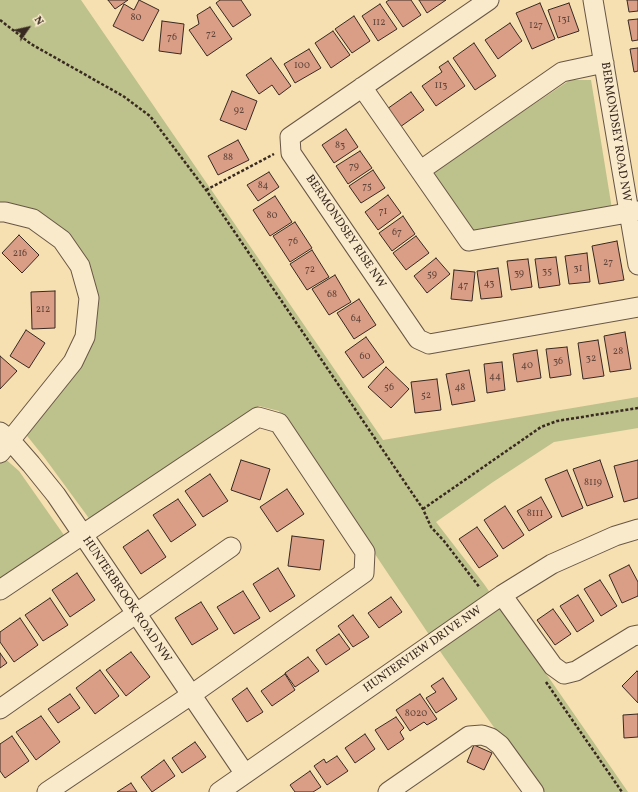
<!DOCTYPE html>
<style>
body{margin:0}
#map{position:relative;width:638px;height:792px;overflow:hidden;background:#f6dfb1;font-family:Vollkorn,serif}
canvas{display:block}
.north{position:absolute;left:8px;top:8px;width:40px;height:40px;-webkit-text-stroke:3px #f9eacc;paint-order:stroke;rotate:56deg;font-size:11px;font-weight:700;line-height:16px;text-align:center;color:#382921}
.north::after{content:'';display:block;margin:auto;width:14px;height:18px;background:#382921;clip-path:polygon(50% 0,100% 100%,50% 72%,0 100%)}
</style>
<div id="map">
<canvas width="638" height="792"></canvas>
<div class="north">N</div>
</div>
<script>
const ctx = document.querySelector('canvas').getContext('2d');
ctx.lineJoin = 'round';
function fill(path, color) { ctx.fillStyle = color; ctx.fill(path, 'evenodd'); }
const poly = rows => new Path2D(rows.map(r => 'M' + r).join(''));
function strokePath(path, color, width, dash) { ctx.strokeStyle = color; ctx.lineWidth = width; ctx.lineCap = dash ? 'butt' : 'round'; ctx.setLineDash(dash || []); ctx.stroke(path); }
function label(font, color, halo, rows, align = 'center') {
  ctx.font = font + ' Vollkorn,serif'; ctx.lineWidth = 3; ctx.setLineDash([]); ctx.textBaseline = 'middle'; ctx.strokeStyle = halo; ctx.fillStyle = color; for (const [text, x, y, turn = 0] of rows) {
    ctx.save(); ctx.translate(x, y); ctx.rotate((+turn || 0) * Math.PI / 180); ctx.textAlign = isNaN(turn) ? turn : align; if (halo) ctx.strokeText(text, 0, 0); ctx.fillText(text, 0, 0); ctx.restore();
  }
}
const green = poly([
 [0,0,81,0,383,440,638,397,638,428,554,442,493,482,436,522,484,584,628,792,540,792,444,657,279,411,259,406,91,521,44,457,24,432,82,361,88,265,0,204],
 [570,80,591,80,612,209,474,232,433,172],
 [3,457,19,471,66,538,0,583,0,462]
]);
const building = poly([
 [108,0,128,0,115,9,108,0],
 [139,0,159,10,143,41,113,26,124,4,134,10,139,0],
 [220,0,241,0,251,15,233,27,216,3,220,0],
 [389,0,411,0,421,15,403,27,386,2,389,0],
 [419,0,446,0,427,13,419,0],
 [627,0,638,0,638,11,629,12,627,0],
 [540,3,555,39,532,49,516,13,540,3],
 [569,3,579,31,558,38,548,10,569,3],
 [380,4,397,29,378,41,362,16,380,4],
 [210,7,232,39,207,56,189,30,199,24,197,15,210,7],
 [354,16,370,41,352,53,335,29,354,16],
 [638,19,638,40,632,41,628,20,638,19],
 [162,21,184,24,181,54,159,51,162,21],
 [510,23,522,41,498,59,485,40,510,23],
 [333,31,350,55,331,68,315,43,333,31],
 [474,43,496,76,475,90,453,58,474,43],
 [638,48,638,71,634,72,630,49,638,48],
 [309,49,321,68,295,83,284,64,309,49],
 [271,58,291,86,279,95,272,85,259,94,246,75,271,58],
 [448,61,465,86,436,106,422,86,442,72,439,67,448,61],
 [232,91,257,101,246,130,220,120,232,91],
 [411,92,424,110,400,127,387,109,411,92],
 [346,129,358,147,334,163,322,145,346,129],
 [238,140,249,160,218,175,208,156,238,140],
 [360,151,372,168,348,184,336,166,360,151],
 [373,170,385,188,361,203,349,186,373,170],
 [269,172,279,187,258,201,247,185,269,172],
 [388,195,401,213,378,230,365,212,388,195],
 [275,196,292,222,270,236,253,210,275,196],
 [403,216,415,234,392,251,379,233,403,216],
 [295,222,312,248,290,262,273,236,295,222],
 [19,235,39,255,22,273,2,253,19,235],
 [416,236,429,253,406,270,393,253,416,236],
 [617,241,624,280,599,284,592,246,617,241],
 [312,250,329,277,307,290,290,264,312,250],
 [587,253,590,282,569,284,565,256,587,253],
 [556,257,560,285,539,288,535,259,556,257],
 [436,258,450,274,427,293,414,276,436,258],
 [528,259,532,287,511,290,507,261,528,259],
 [498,268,502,297,481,299,477,271,498,268],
 [454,270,475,272,472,301,451,299,454,270],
 [335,275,351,302,329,315,312,289,335,275],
 [55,291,55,328,32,329,31,292,55,291],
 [359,299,376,325,354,339,337,313,359,299],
 [26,330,45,343,29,368,10,356,26,330],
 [625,332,631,369,610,372,604,336,625,332],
 [366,337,384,362,363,378,345,352,366,337],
 [598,340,604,376,583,379,578,343,598,340],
 [567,347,571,375,550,378,546,349,567,347],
 [537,350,541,378,517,382,513,354,537,350],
 [0,356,17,371,0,389,0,356],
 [502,362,505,390,487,393,484,364,502,362],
 [386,367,409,389,391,408,368,387,386,367],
 [469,370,475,401,452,405,446,374,469,370],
 [437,379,441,410,415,413,411,382,437,379],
 [241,460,270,469,260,500,231,490,241,460],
 [600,460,613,497,587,506,573,469,600,460],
 [638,460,638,498,624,502,614,466,638,460],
 [567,470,583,508,562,517,545,479,567,470],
 [210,474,228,501,203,517,185,491,210,474],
 [287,489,304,514,277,532,260,507,287,489],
 [541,497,552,517,529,531,517,511,541,497],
 [178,499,196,525,171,542,153,515,178,499],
 [505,506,524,535,503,549,484,520,505,506],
 [477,527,498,556,479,568,459,539,477,527],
 [148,530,166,557,141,574,123,547,148,530],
 [292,536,324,540,320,570,288,566,292,536],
 [629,565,638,582,638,596,622,603,609,575,629,565],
 [278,568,295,596,270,612,253,584,278,568],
 [77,573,95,600,70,617,52,590,77,573],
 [600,580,617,606,601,616,584,589,600,580],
 [243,591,260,618,234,634,217,607,243,591],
 [578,595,594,621,577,632,560,606,578,595],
 [391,597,402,612,379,628,368,613,391,597],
 [50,598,68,625,43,641,25,615,50,598],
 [201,602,218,629,192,645,175,618,201,602],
 [553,609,571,634,555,645,537,620,553,609],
 [353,615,369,637,353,647,338,626,353,615],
 [20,618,38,645,14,662,0,642,0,632,20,618],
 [339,634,350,649,326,665,316,650,339,634],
 [131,652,150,677,126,696,106,670,131,652],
 [0,653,7,663,0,668,0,653],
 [308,657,319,671,295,687,285,673,308,657],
 [100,670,119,696,95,714,76,688,100,670],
 [637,671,638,672,638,703,622,686,637,671],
 [285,674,295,690,272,706,261,691,285,674],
 [443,678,457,699,436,713,426,698,436,692,431,686,443,678],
 [247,688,263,712,247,722,232,699,247,688],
 [70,694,80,708,58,723,48,709,70,694],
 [420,694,437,719,427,725,424,722,410,731,396,710,420,694],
 [638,714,638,737,624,738,623,715,638,714],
 [41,716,60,742,36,760,16,732,41,716],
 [396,717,404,728,400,732,404,739,388,750,375,730,396,717],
 [365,734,375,749,355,763,345,748,365,734],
 [12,736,29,761,5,778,0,771,0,744,12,736],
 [195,742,206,757,182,773,172,758,195,742],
 [474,745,492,753,484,770,467,762,474,745],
 [337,756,348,771,327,785,314,766,324,759,326,763,337,756],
 [164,760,175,776,152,792,141,777,164,760],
 [310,771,321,787,313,792,295,792,290,785,310,771],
 [131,783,137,792,117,792,131,783]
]);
const path = poly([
 [0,20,31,44,123,96,150,116,206,190,423,509,431,527,444,541,480,588],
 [206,190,274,154],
 [423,509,541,427,557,421,638,408],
 [546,682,622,792]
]);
const minor = poly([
 [489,0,290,137,291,153,418,339,429,344,638,307],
 [593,0,638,265],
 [362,87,469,241,638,211],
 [421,170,562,72,604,63],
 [0,212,5,212,33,219,62,240,80,266,89,298,85,337,73,362,0,453],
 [0,432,10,440,31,464,56,495,245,774],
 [0,590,258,417,279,423,365,552,364,573,191,695,47,792],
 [502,595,553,666,564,674,576,671,633,636,638,635],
 [0,709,231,547],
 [219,792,502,595,552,564,615,536,638,529],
 [388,792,469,736,482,735,491,738,500,745,534,792]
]);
const numberNames = [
 ["80",136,18],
 ["131",564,20],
 ["112",379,23],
 ["127",536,26],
 ["72",211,35],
 ["76",172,38],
 ["100",302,66],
 ["113",441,86],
 ["92",239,111],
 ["83",340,146],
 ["88",228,158],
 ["79",354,167],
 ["84",263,186],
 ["75",367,187],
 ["71",383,212],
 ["80",272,216],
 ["67",397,233],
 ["76",293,242],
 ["216",20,254],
 ["27",608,263],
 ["31",578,269],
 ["72",310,270],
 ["35",547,272],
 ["39",519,274],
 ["59",432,275],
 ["43",489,284],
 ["47",463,286],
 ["68",332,295],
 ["212",43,310],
 ["64",356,319],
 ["28",618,352],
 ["60",365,357],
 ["32",591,359],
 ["36",558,362],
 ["40",527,366],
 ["44",495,377],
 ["56",389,388],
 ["48",460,388],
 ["52",426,396],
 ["8119",593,483],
 ["8111",535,514],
 ["8020",416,714]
];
const streetNames = [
 ["BERMONDSEY ROAD NW",615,132,81],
 ["BERMONDSEY RISE NW",345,232,56],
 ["HUNTERBROOK ROAD NW",126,600,56],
 ["HUNTERVIEW DRIVE NW",423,650,-35]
];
fill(green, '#bdc18b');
fill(building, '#da9e87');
strokePath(building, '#382921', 1);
strokePath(minor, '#685645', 21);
strokePath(path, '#382921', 2.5, [3, 2]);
strokePath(minor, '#f9eacc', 19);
label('10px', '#60463a', null, numberNames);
label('12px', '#382921', '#f9eacc', streetNames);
</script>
